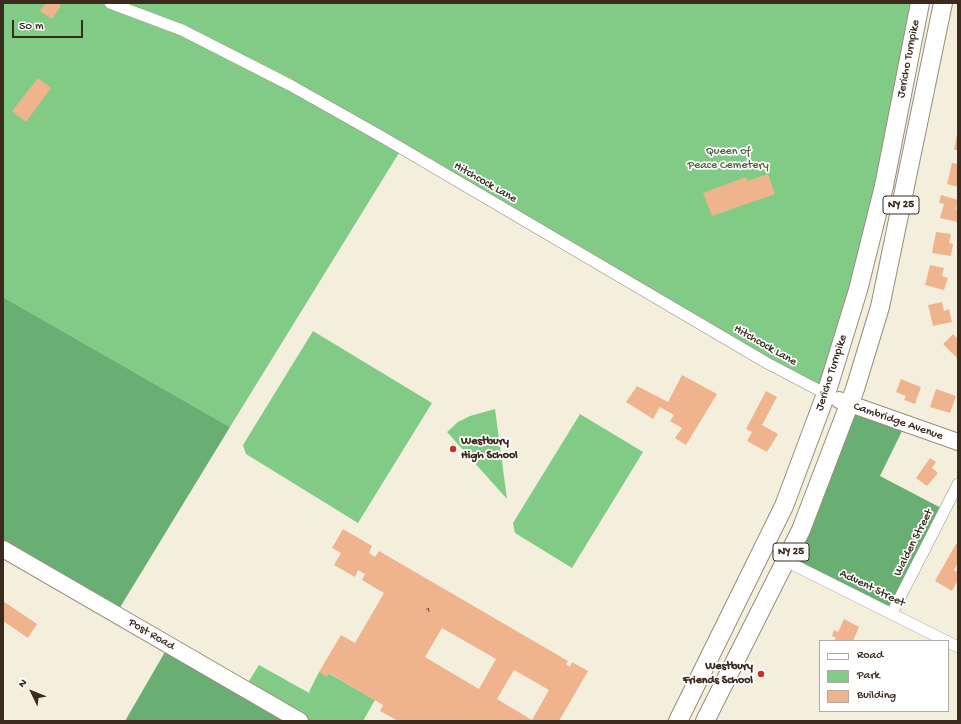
<!DOCTYPE html>
<style>
body{margin:0}
#map{position:relative;width:961px;height:724px;overflow:hidden;background:#f4efdc;font-family:"Gochi Hand",sans-serif}
canvas{display:block}
.frame{position:absolute;inset:0;border:4px solid #3b2a1e;pointer-events:none}
.legend{position:absolute;left:819px;top:640px;width:130px;height:72px;box-sizing:border-box;background:#fff;border:1px solid #b1aaa5;margin:0;padding:5px 7px;list-style:none;font-size:12px;color:#3b2a1e}
.legend li{display:flex;align-items:center;gap:8px;height:20px}
.legend b{width:20px;border:1px solid #b1aaa5}
.north{position:absolute;left:12px;top:672px;width:40px;height:40px;-webkit-text-stroke:3px #fff;paint-order:stroke;rotate:313deg;font-size:11px;font-weight:700;line-height:16px;text-align:center;color:#3b2a1e}
.north::after{content:'';display:block;margin:auto;width:14px;height:18px;background:#3b2a1e;clip-path:polygon(50% 0,100% 100%,50% 72%,0 100%)}
.scale{position:absolute;left:12px;top:20px;width:71px;height:18px;box-sizing:border-box;border:2px solid #3b2a1e;border-top:0;padding-left:5px;font-size:12px;line-height:14px;white-space:nowrap;color:#3b2a1e;-webkit-text-stroke:3px #fff;paint-order:stroke}
</style>
<div id="map">
<canvas width="961" height="724"></canvas>
<div class="frame"></div>
<ul class="legend">
<li><b style="height:5px;background:#fff"></b>Road</li>
<li><b style="height:11px;background:#82cb87"></b>Park</li>
<li><b style="height:11px;background:#efb38e"></b>Building</li>
</ul>
<div class="north">N</div>
<div class="scale">50 m</div>
</div>
<script>
const ctx = document.querySelector('canvas').getContext('2d');
ctx.lineJoin = 'round';
function fill(path, color) { ctx.fillStyle = color; ctx.fill(path, 'evenodd'); }
const poly = rows => new Path2D(rows.map(r => 'M' + r).join(''));
function strokePath(path, color, width, dash) { ctx.strokeStyle = color; ctx.lineWidth = width; ctx.lineCap = dash ? 'butt' : 'round'; ctx.setLineDash(dash || []); ctx.stroke(path); }
function label(font, color, halo, rows, align = 'center') {
  ctx.font = font + ' "Gochi Hand",sans-serif'; ctx.lineWidth = 3.5; ctx.setLineDash([]); ctx.textBaseline = 'middle'; ctx.strokeStyle = halo; ctx.fillStyle = color; for (const [text, x, y, turn = 0] of rows) {
    ctx.save(); ctx.translate(x, y); ctx.rotate((+turn || 0) * Math.PI / 180); ctx.textAlign = isNaN(turn) ? turn : align; if (halo) ctx.strokeText(text, 0, 0); ctx.fillText(text, 0, 0); ctx.restore();
  }
}
const green = poly([
 [3,3,920,3,826,394,402,148,230,427,3,297],
 [313,331,432,403,358,523,246,454,243,445],
 [495,409,507,499,447,432,458,422,470,416],
 [580,414,643,452,572,568,515,533,513,523],
 [259,665,311,694,309,692,319,672,330,674,375,700,363,721,300,721,244,689]
]);
const forest = poly([
 [3,297,230,427,116,614,3,549],
 [849,405,906,423,880,476,945,510,892,613,786,561],
 [169,645,300,721,125,721]
]);
const building = poly([
 [46,3,57,3,61,6,52,19,40,11],
 [38,78,51,88,26,122,12,111],
 [957,134,958,135,958,150,954,150],
 [952,163,958,164,958,187,947,184],
 [768,174,775,194,712,216,703,193,746,177,748,181],
 [941,195,958,200,956,209,958,210,958,222,940,218,944,204,939,203],
 [936,232,951,234,949,243,953,244,951,256,932,253],
 [930,265,944,268,942,276,948,278,944,290,925,285],
 [942,302,944,311,949,309,952,322,933,326,928,305],
 [953,334,958,339,958,359,943,344],
 [682,375,717,394,686,445,675,438,682,428,670,421,674,415,660,407,653,419,626,402,637,386,668,402],
 [901,379,921,387,915,404,904,400,906,396,896,392],
 [936,389,956,396,950,413,930,407],
 [766,391,777,397,762,425,778,434,767,452,747,441,752,432,746,429],
 [930,458,936,462,932,468,938,473,927,486,916,478],
 [343,529,372,546,369,553,375,557,379,551,568,661,566,664,570,667,572,662,588,671,559,721,398,721,380,711,383,705,329,673,327,677,319,672,341,635,355,643,384,593,362,580,365,574,358,570,355,577,334,565,341,553,332,548],
 [442,628,496,659,479,689,425,657],
 [514,670,549,690,532,720,497,699],
 [956,544,958,545,958,563,954,570,958,572,958,580,952,591,935,581],
 [3,601,37,624,28,638,3,621],
 [844,619,859,627,853,641,834,641,836,638,832,636,834,630,838,632]
]);
const street = poly([
 [110,3,182,30,290,85,384,138,767,363,830,396],
 [786,561,946,641],
 [892,613,958,484],
 [948,642,958,647]
]);
const secondary = poly([
 [839,400,958,442],
 [3,549,300,721]
]);
const primary = poly([
 [678,721,784,506,826,394,858,290,884,186,920,3],
 [705,721,801,530,855,389,880,307,943,3]
]);
const markers = [
 [453,449,4,"#c8321e"],
 [761,674,4,"#c8321e"]
];
const numberNames = [
 ["1",428,610]
];
const shields = [
 [901,205,36],
 [791,552,36]
];
const shieldNames = [
 ["NY 25",901,205],
 ["NY 25",791,552]
];
const streetNames = [
 ["Jericho Turnpike",909,59,-79],
 ["Hitchcock Lane",485,183,30],
 ["Hitchcock Lane",765,346,30],
 ["Jericho Turnpike",832,373,-72],
 ["Cambridge Avenue",898,422,19],
 ["Walden Street",914,543,-63],
 ["Advent Street",872,589,26],
 ["Post Road",151,635,30]
];
const parkNames = [
 ["Queen of",728,152],
 ["Peace Cemetery",728,166]
];
const poiNames = [
 ["Westbury",461,442],
 ["High School",461,456],
 ["Westbury",753,667,"right"],
 ["Friends School",753,681,"right"]
];
fill(green, '#82cb87');
fill(forest, '#69af74');
fill(building, '#efb38e');
strokePath(street, '#988c7d', 12);
strokePath(secondary, '#988c7d', 18);
strokePath(primary, '#988c7d', 20);
strokePath(street, '#fff', 11);
strokePath(secondary, '#fff', 16);
strokePath(primary, '#fff', 18);
for (const [x, y, r, color] of markers) { const dot = new Path2D(); dot.arc(x, y, r, 0, 2 * Math.PI); ctx.fillStyle = color; ctx.fill(dot); strokePath(dot, '#fff', 1.5); }
label('10px', '#684c3a', null, numberNames);
for (const [x, y, w] of shields) { const box = new Path2D(); box.roundRect(x - w / 2, y - 9, w, 18, 3); ctx.fillStyle = '#fff'; ctx.fill(box); strokePath(box, '#3b2a1e', 1); }
label('bold 11px', '#3b2a1e', null, shieldNames);
label('12px', '#3b2a1e', '#fff', streetNames);
label('12px', '#546243', '#fff', parkNames);
label('bold 12px', '#3b2a1e', '#fff', poiNames, 'left');
</script>
